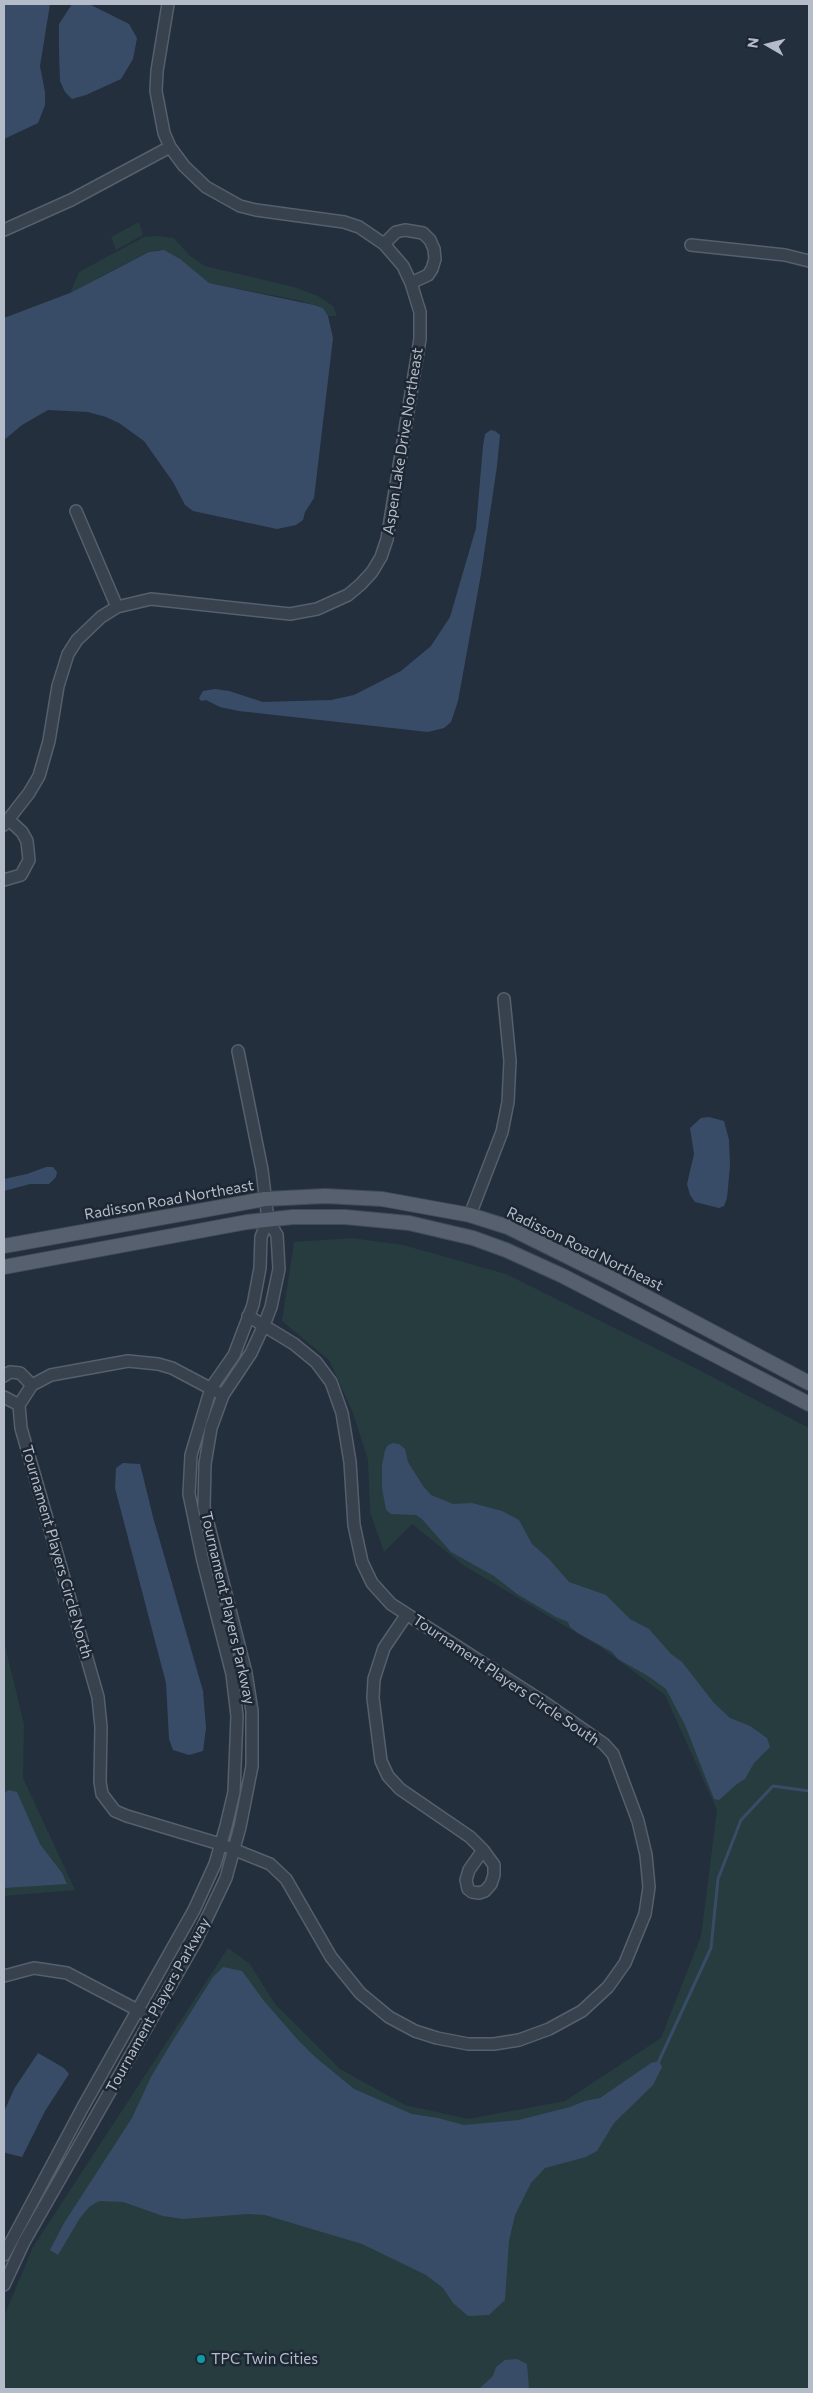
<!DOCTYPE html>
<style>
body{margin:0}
#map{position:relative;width:813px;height:2393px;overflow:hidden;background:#242f3e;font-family:Commissioner,sans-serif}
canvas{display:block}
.frame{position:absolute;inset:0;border:5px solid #b4bcc9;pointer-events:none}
.north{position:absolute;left:743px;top:20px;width:50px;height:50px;-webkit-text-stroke:4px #1d2633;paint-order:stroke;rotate:278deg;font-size:14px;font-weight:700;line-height:20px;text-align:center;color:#b4bcc9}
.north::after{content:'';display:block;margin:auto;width:18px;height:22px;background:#b4bcc9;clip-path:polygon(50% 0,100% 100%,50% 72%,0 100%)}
</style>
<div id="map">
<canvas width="813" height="2393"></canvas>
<div class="frame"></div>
<div class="north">N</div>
</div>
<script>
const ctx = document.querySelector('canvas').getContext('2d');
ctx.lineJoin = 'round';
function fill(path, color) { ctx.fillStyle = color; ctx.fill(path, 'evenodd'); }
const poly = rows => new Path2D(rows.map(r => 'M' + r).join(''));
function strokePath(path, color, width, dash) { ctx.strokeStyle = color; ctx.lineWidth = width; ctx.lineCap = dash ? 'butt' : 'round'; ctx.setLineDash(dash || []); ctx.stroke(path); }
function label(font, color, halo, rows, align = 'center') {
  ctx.font = font + ' Commissioner,sans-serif'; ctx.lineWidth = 5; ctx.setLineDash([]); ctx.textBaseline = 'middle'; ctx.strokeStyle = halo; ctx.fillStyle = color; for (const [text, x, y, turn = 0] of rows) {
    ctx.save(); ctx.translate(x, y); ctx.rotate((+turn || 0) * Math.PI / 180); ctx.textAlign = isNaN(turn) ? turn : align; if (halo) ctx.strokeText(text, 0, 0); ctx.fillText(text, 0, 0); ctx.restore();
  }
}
const green = poly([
 [139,222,143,235,116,250,111,237],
 [159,236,174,238,189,255,205,266,294,287,318,296,333,306,337,316,328,316,323,308,297,300,209,283,158,250,149,252,117,268,70,293,79,272,144,237],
 [352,1238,403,1245,506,1274,699,1370,809,1428,809,2389,4,2389,4,2316,33,2247,228,1948,250,1964,275,2004,340,2069,405,2105,468,2119,565,2101,661,2038,701,1936,717,1810,665,1695,602,1648,463,1565,412,1524,384,1552,370,1512,368,1460,353,1413,329,1360,282,1321,294,1242],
 [4,1642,24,1724,23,1778,75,1890,4,1896]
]);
const water = poly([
 [4,4,50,4,40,66,45,92,45,105,38,123,4,139],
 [72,4,91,5,129,24,137,38,133,59,121,79,86,95,72,99,65,92,60,81,59,50,59,24],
 [164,250,180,259,209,283,314,305,323,308,328,316,333,338,314,498,305,512,303,520,296,525,277,529,193,511,185,505,173,482,144,441,119,423,106,417,88,412,48,410,22,425,4,440,4,318,70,293,149,252],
 [491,430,495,431,500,435,497,466,481,574,458,701,451,722,444,728,428,732,239,711,220,707,206,700,201,701,199,698,203,691,215,689,229,691,263,702,331,700,354,695,401,671,431,646,450,617,476,528,483,446,485,434],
 [709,1117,724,1121,729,1140,730,1166,727,1198,724,1206,719,1208,695,1202,690,1195,687,1184,694,1154,690,1128,701,1118],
 [46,1167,53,1167,57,1172,56,1177,49,1184,30,1184,4,1191,4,1179,27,1174],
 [393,1443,399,1444,405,1449,408,1462,423,1486,431,1495,453,1504,472,1503,502,1511,519,1520,532,1544,549,1559,569,1582,606,1595,630,1619,649,1629,671,1654,682,1662,714,1703,730,1718,750,1726,767,1738,770,1747,754,1763,745,1779,737,1784,719,1800,714,1799,685,1725,666,1689,648,1676,618,1659,612,1652,578,1633,570,1627,568,1622,556,1617,517,1594,494,1576,451,1552,422,1519,416,1515,391,1514,386,1510,382,1488,382,1465,385,1450,388,1445],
 [123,1463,140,1464,153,1517,203,1691,206,1728,203,1751,189,1755,173,1750,169,1739,166,1683,115,1488,116,1468],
 [8,1790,17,1792,40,1844,62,1873,67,1884,4,1888,4,1794],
 [223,1967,242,1971,264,2001,298,2040,314,2056,354,2089,412,2114,438,2118,464,2125,519,2120,570,2107,585,2101,600,2098,651,2063,659,2061,662,2067,653,2085,614,2123,597,2151,586,2157,545,2168,531,2183,515,2215,509,2241,505,2300,489,2315,468,2316,453,2303,443,2288,426,2275,362,2244,265,2215,248,2214,183,2219,163,2216,123,2202,99,2201,89,2207,80,2218,58,2255,50,2250,64,2223,132,2118,151,2077,170,2045,213,1977],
 [38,2053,64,2068,69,2074,45,2111,22,2157,6,2153,4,2152,4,2112,14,2089],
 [517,2359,527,2364,529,2389,479,2389,493,2376,496,2367,505,2360]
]);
const stream = poly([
 [659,2061,711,1948,718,1879,741,1820,773,1786,809,1791]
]);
const minor = poly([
 [4,230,71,200,170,147],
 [384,244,396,232,405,230,423,233,430,240,434,249,435,259,432,269,428,275,411,283],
 [691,245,785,255,809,261],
 [76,511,117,607],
 [4,825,29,793,39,776,49,741,58,686,68,654,77,640,101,617,117,607,151,599,290,614,317,609,348,595,361,584,372,572,381,557,387,539,420,339,420,312,411,283,403,266,384,244,359,227,344,222,256,210,240,206,206,187,184,166,170,147,164,133,156,91,157,71,168,4],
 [4,880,21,875,29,860,27,841,22,832,8,819],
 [470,1215,502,1132,508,1102,510,1061,504,999],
 [4,1376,10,1372,20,1373,32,1385],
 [223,1395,172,1368,158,1364,128,1361,51,1375,32,1385,19,1405,21,1428,98,1697,101,1727,100,1782,102,1794,115,1811,127,1816,220,1844,270,1864,286,1879,331,1957,360,1993,389,2017,415,2031,437,2038,468,2044,494,2044,519,2040,549,2029,582,2011,608,1987,625,1963,645,1914,649,1887,646,1855,638,1821,613,1754,604,1744,548,1705,391,1604,372,1583,362,1562,354,1525,350,1462,342,1413,331,1382,316,1362,294,1344,248,1316],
 [4,1397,19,1405],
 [407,1614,384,1648,374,1679,373,1698,381,1761,388,1776,400,1789,470,1837,483,1850],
 [483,1850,494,1865,494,1875,491,1884,485,1891,479,1893,472,1892,468,1889,466,1880,469,1870,483,1850],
 [4,1976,34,1968,67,1973,145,2014],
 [4,2255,83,2107,194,1910,215,1864,226,1826,234,1792,237,1716,232,1674,203,1561,189,1494,191,1455,211,1388,234,1355,253,1305,260,1268,261,1237,268,1220],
 [4,2285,24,2242,196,1941,226,1878,240,1827,252,1766,252,1711,246,1673,204,1507,205,1464,211,1428,223,1395,251,1353,264,1325,271,1307,279,1269,277,1235,268,1220,262,1170,238,1051]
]);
const major = poly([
 [4,1246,265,1199,325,1196,382,1199,470,1215,508,1227,611,1278,809,1383],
 [4,1267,247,1222,293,1217,345,1217,409,1223,473,1238,506,1250,563,1276,809,1404]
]);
const markers = [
 [201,2359,5,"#0f9aa8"]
];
const streetNames = [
 ["Aspen Lake Drive Northeast",403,441,-81],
 ["Radisson Road Northeast",169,1200,-10],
 ["Radisson Road Northeast",585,1249,26],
 ["Tournament Players Circle North",57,1552,74],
 ["Tournament Players Parkway",228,1608,77],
 ["Tournament Players Circle South",506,1680,34],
 ["Tournament Players Parkway",158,2005,-61]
];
const poiNames = [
 ["TPC Twin Cities",211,2359]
];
fill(green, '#263c3f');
fill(water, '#394c67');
strokePath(stream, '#394c67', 3);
strokePath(minor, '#565f6c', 14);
strokePath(major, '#414a57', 16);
strokePath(minor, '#38414e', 11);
strokePath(major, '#56606e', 14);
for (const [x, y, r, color] of markers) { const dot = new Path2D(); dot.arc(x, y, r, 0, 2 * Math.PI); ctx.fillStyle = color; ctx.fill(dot); strokePath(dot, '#1d2633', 2); }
label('15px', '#b4bcc9', '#1d2633', streetNames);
label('15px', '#b4bcc9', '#1d2633', poiNames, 'left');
</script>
